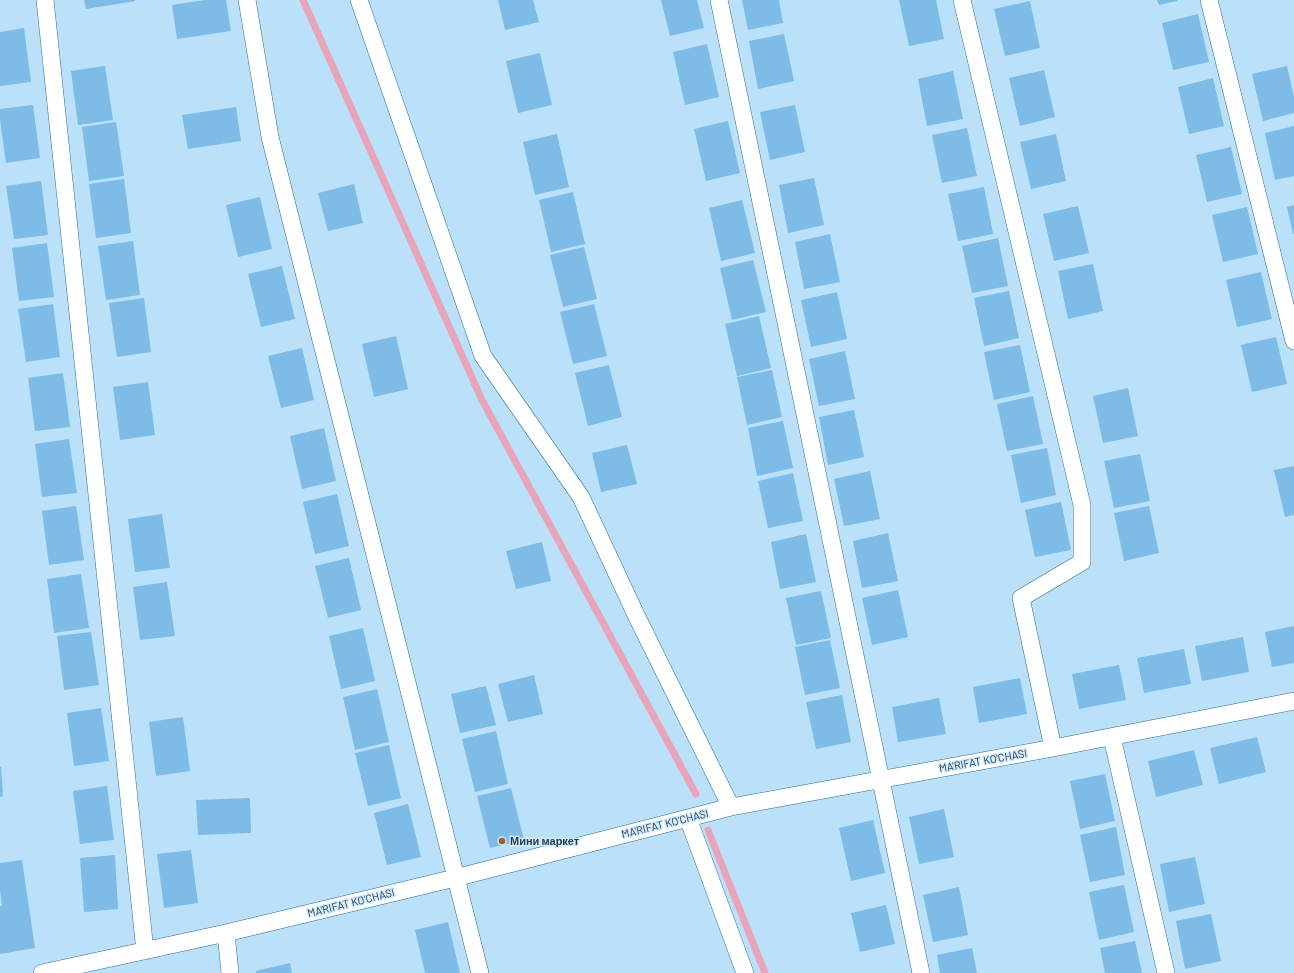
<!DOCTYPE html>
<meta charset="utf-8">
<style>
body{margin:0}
canvas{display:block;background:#bbe0fa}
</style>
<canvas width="1294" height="973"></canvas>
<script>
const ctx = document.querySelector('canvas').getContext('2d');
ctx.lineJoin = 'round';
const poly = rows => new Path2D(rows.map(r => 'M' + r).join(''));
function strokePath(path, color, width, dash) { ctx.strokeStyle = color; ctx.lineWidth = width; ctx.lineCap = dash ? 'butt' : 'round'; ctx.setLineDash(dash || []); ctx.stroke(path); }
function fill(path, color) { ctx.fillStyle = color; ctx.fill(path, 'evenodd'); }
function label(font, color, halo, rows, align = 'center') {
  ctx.font = font + ' Barlow,sans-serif'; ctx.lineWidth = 3; ctx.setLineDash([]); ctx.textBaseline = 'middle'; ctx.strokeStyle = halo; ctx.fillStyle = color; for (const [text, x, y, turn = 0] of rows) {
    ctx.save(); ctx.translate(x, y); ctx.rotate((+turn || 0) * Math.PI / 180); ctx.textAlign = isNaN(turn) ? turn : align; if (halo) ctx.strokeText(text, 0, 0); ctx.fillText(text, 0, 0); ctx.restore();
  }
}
const stream = poly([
 [303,0,482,400,696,794],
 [708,830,765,973]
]);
const building = poly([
 [84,0,135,0,135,1,86,9],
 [205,0,226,0,231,31,177,39,172,5],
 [498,0,533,0,539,22,505,30],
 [661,0,697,0,704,28,670,36],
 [742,0,779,0,783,23,748,30],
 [899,0,936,0,944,39,909,46],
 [1157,0,1177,0,1177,1,1159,5],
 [1030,1,1040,48,1005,56,994,9],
 [1198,14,1209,62,1173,70,1162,23],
 [24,28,31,82,0,86,0,32],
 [784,34,794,81,758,89,749,41],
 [707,44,719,97,685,105,673,52],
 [540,53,552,105,518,113,506,61],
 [105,66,113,120,78,125,71,71],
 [1287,66,1294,97,1294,113,1263,121,1252,74],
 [1044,70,1055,117,1020,126,1009,78],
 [953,71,963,119,927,126,918,79],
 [1213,78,1224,126,1189,134,1178,87],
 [33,105,40,158,6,163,0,120,0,109],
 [795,105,805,152,770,160,760,112],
 [236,107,241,141,188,149,182,115],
 [728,121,740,173,706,181,694,129],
 [116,122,124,176,89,181,82,127],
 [1294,126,1294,176,1275,180,1265,133],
 [967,128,977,176,942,183,932,135],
 [557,134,569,187,535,195,523,142],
 [1056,134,1066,181,1031,189,1020,142],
 [1231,147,1242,194,1207,202,1196,155],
 [814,178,824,225,788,233,779,185],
 [124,179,131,233,96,238,89,184],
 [41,181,48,235,14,239,6,186],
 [354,184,363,223,328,231,318,193],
 [984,187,993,234,958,241,948,194],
 [573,192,585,244,551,252,539,200],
 [260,197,272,249,238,257,226,205],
 [742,200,755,253,721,261,709,208],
 [1294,205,1294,234,1293,234,1287,207],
 [1078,206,1089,253,1054,261,1043,214],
 [1247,207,1258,254,1223,262,1212,215],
 [830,234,840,282,804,289,795,242],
 [998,238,1008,286,972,293,962,246],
 [133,241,140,295,106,300,98,246],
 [47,243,54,297,19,301,12,248],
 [584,247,597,299,563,307,550,255],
 [753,260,766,312,732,320,720,268],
 [1093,264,1103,311,1068,319,1058,271],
 [282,266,295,319,261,327,248,274],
 [1261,272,1272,319,1237,327,1226,280],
 [1009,291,1019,338,984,346,974,298],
 [837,292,847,339,811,347,801,300],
 [144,298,151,352,117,357,109,303],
 [53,304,60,357,26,362,18,309],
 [594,304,607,356,573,364,560,312],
 [759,316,771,368,737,376,725,324],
 [396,336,408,389,374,397,362,344],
 [1276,337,1287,384,1252,392,1241,345],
 [1020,345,1030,392,994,400,984,352],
 [302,348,314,400,281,408,268,356],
 [845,351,855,399,819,406,809,359],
 [609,365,622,417,588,426,575,373],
 [772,370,782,417,747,425,737,377],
 [63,373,70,427,35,431,28,378],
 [148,382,155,435,120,440,113,387],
 [1128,388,1138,436,1103,443,1093,396],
 [1033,396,1043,444,1007,451,997,404],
 [854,410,864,457,828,465,819,417],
 [783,421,793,468,757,476,748,428],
 [324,428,336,481,302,489,290,436],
 [69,439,77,493,42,497,35,444],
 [627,445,637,484,601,492,592,453],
 [1047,448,1056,495,1021,503,1011,455],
 [1140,454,1150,501,1114,508,1104,461],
 [1294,466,1294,515,1285,517,1274,470],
 [870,471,880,519,844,526,834,479],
 [793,473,803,521,768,528,758,481],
 [337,494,349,546,315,554,303,502],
 [1061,502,1071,550,1035,557,1025,510],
 [76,506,84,560,49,565,42,511],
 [1149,506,1159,553,1124,561,1114,513],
 [162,514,170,568,135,572,128,519],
 [888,533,898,581,862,588,853,541],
 [806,534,816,582,780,589,771,542],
 [542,542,551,581,516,589,506,551],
 [349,558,361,610,328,618,315,566],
 [81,574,89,628,54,633,47,579],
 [167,582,175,636,140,640,133,587],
 [898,590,908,637,872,645,862,598],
 [821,591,831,638,796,645,786,598],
 [1294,626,1294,663,1272,667,1265,632],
 [363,628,375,681,341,689,329,636],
 [91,632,99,685,64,690,57,636],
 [1243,637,1249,672,1202,681,1195,646],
 [830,640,840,688,805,695,795,647],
 [1184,649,1191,684,1144,693,1137,658],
 [1119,665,1126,700,1079,709,1072,674],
 [534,675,543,714,508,722,498,684],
 [1020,678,1027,714,979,723,973,687],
 [486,686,496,725,460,733,451,694],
 [377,689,389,742,355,750,343,697],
 [842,695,851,742,816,749,806,702],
 [939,698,946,734,898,742,892,707],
 [101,708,109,761,74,766,67,713],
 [183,717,190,771,156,776,149,722],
 [496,731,508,784,475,792,462,739],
 [1257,737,1266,772,1219,784,1210,748],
 [389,745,401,798,368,806,355,753],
 [1194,750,1203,785,1156,797,1148,761],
 [0,767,1,767,3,796,0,797],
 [1105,774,1115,821,1080,829,1070,781],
 [107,786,114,840,80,844,73,791],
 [511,788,524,840,490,848,477,796],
 [250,798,251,833,198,835,196,800],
 [408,804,421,857,387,865,374,813],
 [944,809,954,857,919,864,909,817],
 [873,820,885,873,851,881,839,828],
 [1116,827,1125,875,1090,882,1080,835],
 [191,850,198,903,164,908,157,854],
 [115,855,118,909,84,912,80,858],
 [1195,857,1205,904,1169,912,1160,864],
 [22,860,35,948,0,954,0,906,2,906,0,891,0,863],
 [1124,885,1134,932,1099,940,1089,892],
 [959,887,968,935,933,942,923,895],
 [886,905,895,944,860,952,851,913],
 [1211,914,1221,961,1185,969,1176,921],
 [448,922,460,973,425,973,415,930],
 [1135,941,1142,973,1105,973,1100,948],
 [972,948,977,973,940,973,937,955],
 [290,963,292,973,256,973,256,971]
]);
const street = poly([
 [45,0,145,951],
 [247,0,270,137,480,973],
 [359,0,483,356,581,497,637,617,731,807],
 [719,0,921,973],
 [962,0,1082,505,1082,562,1021,598,1053,748],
 [1209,0,1294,341],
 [1112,737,1166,973],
 [688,818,745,973],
 [226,933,230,973],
 [42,973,226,933,455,878,731,807,1053,748,1294,701]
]);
const markers = [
 [502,841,4,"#9e5f26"]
];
const streetNames = [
 ["MA'RIFAT KO'CHASI",983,761,-10],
 ["MA'RIFAT KO'CHASI",665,824,-14],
 ["MA'RIFAT KO'CHASI",351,903,-14]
];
const poiNames = [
 ["Мини маркет",510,841]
];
strokePath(stream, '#e8a4b9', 7);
fill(building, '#7dbce6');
strokePath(street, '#2e6c92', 18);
strokePath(street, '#fff', 17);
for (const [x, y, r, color] of markers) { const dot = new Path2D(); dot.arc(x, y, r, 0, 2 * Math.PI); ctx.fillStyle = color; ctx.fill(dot); strokePath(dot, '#d3ebfd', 1.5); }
label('11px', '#253f51', '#d3ebfd', streetNames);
label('bold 11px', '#253f51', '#d3ebfd', poiNames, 'left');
</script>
